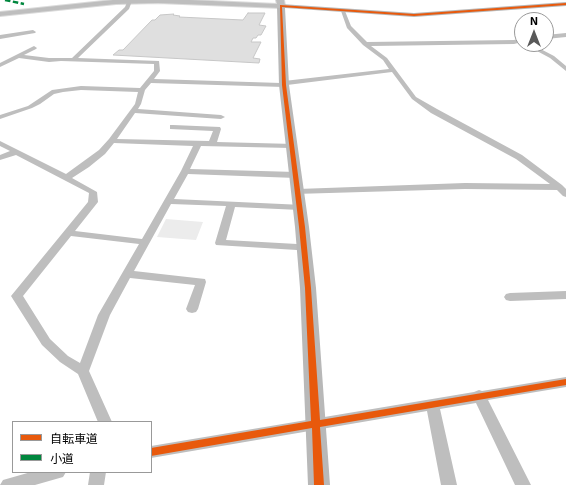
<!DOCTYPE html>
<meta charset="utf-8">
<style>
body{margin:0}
#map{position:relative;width:566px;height:485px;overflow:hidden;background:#fff;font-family:"Exo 2","Noto Sans JP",sans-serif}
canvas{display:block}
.legend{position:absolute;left:12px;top:421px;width:140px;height:52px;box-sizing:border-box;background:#fff;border:1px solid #999;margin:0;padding:5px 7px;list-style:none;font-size:12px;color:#000}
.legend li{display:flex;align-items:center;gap:8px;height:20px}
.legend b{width:20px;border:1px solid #999}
.north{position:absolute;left:514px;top:12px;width:40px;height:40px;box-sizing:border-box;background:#fff;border:1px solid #999;border-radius:50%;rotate:0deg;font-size:11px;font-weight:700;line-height:16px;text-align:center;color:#000}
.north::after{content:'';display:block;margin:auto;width:14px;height:18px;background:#595959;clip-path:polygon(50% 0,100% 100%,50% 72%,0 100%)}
</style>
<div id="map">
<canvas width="566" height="485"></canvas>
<ul class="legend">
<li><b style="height:5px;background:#e8590c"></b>自転車道</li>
<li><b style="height:5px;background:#00873e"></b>小道</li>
</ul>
<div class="north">N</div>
</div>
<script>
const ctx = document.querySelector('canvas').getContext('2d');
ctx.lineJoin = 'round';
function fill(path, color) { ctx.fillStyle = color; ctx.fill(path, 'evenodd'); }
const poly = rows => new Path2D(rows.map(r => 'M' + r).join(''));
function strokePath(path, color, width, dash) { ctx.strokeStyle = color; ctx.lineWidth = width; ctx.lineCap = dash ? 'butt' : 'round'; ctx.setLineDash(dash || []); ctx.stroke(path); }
const green = poly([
 [166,219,203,222,196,240,157,237]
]);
const building = poly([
 [248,13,265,13,259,25,266,26,261,35,258,35,256,38,253,38,251,42,261,42,253,58,260,59,259,63,113,55,119,50,123,50,152,20,155,20,160,15,174,14,173,15,180,16,179,17,243,20,248,13]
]);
const street = poly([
 [128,0,132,1,129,9,78,58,159,61,160,71,154,79,281,83,284,81,389,69,383,60,363,45,347,28,341,11,343,10,345,11,351,26,367,42,514,40,522,38,522,42,514,44,371,46,387,58,416,97,437,109,522,155,562,185,566,189,566,197,563,196,557,190,465,189,295,194,294,192,298,189,465,183,550,184,516,159,431,113,412,99,392,72,287,85,284,87,151,83,145,90,141,104,138,109,221,115,225,117,221,119,135,113,117,139,209,141,213,131,170,129,170,125,173,125,220,127,221,129,217,142,294,144,295,146,291,148,201,146,190,169,296,172,300,175,296,178,188,174,174,199,303,205,305,207,300,210,235,207,226,240,297,244,302,247,297,250,216,245,215,243,226,206,171,204,134,271,205,279,206,282,198,309,196,312,192,313,188,312,186,309,195,285,130,278,110,315,89,371,112,422,98,422,78,374,60,362,42,345,11,296,88,202,89,193,16,155,0,160,0,155,10,151,0,146,0,141,66,174,99,150,109,139,135,104,138,92,81,90,63,92,54,94,40,104,32,108,0,119,0,115,28,106,52,90,81,86,140,88,154,71,154,64,61,61,49,62,19,58,0,67,0,63,34,46,37,48,36,49,24,55,49,58,72,58,125,7,128,0],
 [114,143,193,146,181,171,142,239,75,231,98,202,97,192,72,178,89,167,105,154,114,143],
 [71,236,139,244,98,315,80,363,68,356,50,339,23,296,71,236],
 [33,30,36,32,35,33,0,39,0,35,33,30],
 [566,33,566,37,546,39,546,35,566,33],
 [524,44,531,44,554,56,566,66,566,71,550,58,524,44],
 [566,291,566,299,510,301,506,300,504,297,506,294,510,293,566,291],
 [566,377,566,387,488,400,531,485,515,485,476,403,440,409,457,485,441,485,427,411,151,458,151,446,474,392,479,390,482,391,566,377],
 [31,472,66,472,63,477,35,485,0,485,3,480,31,472],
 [90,472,106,472,104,485,88,485,90,472]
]);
const secondary = poly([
 [566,2,566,6,414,17,285,8,289,85,309,227,316,288,330,485,308,485,300,288,295,227,279,85,277,6,281,4,414,13,566,2]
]);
const primary = poly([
 [113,0,190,0,277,4,276,0,284,0,285,6,281,8,158,3,116,4,0,16,0,12,113,0]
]);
const quiet = poly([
 [5,0,24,4]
]);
const cycleway = poly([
 [566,3,566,5,414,16,282,7,286,85,305,227,311,288,320,420,566,379,566,385,320,427,324,485,314,485,312,428,151,456,151,448,311,421,305,288,299,227,282,85,280,5,414,14,566,3]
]);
fill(green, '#ececec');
fill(building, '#dfdfdf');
strokePath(building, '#c7c7c7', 1);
strokePath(primary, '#dbdbdb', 2);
fill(street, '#bebebe');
fill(secondary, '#b8b8b8');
fill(primary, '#bebebe');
strokePath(quiet, '#00873e', 2.5, [5.5, 2.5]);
fill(cycleway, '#e8590c');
</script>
